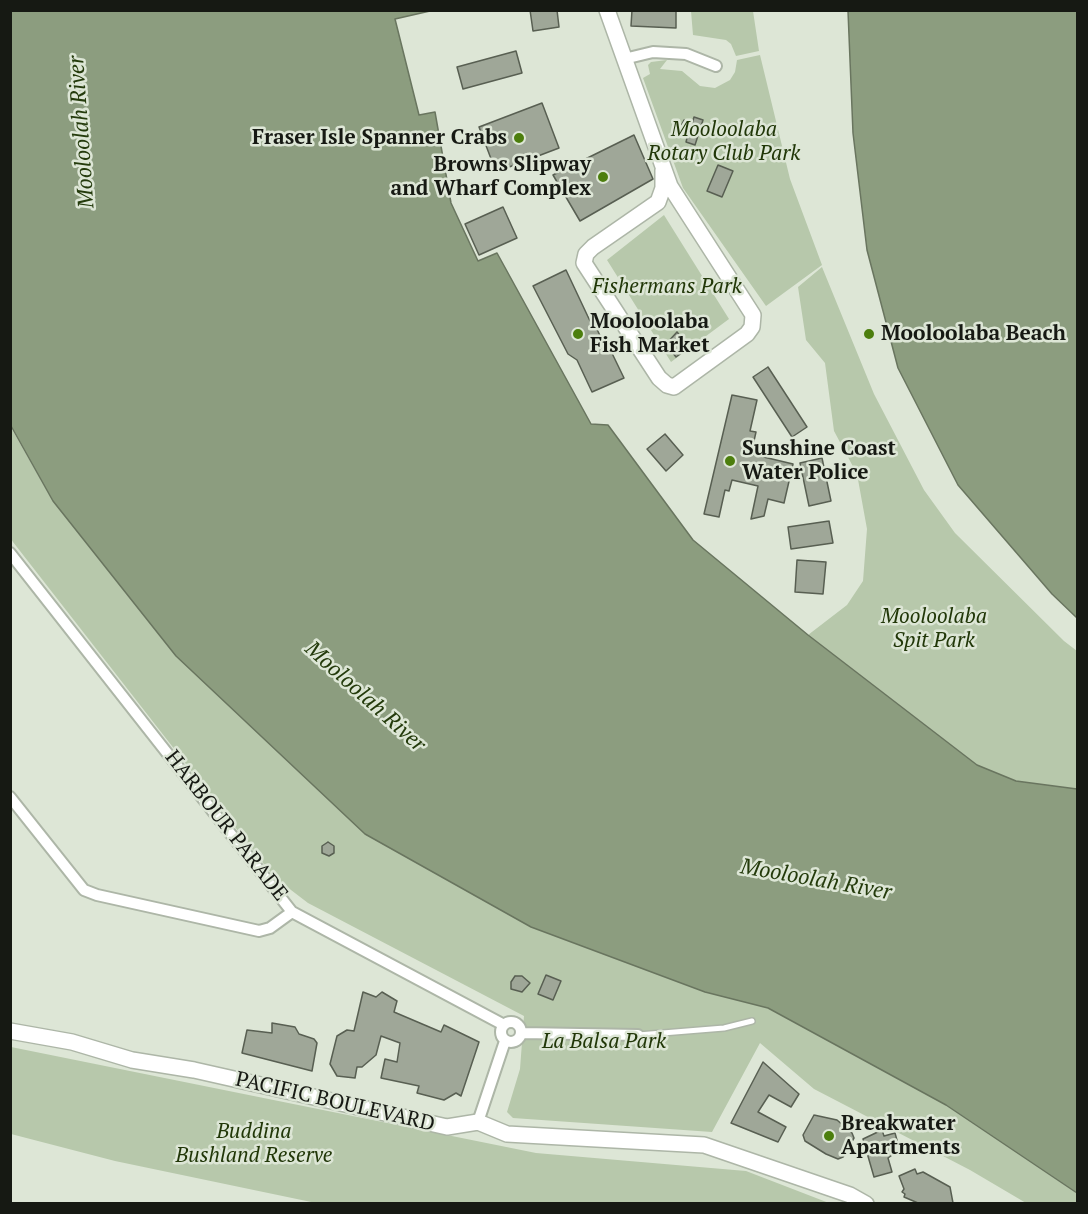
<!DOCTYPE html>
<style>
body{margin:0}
#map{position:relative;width:1088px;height:1214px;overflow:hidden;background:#dde6d6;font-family:"PT Serif",serif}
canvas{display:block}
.frame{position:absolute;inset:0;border:12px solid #161913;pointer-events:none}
</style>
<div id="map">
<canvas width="1088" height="1214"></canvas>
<div class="frame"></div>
</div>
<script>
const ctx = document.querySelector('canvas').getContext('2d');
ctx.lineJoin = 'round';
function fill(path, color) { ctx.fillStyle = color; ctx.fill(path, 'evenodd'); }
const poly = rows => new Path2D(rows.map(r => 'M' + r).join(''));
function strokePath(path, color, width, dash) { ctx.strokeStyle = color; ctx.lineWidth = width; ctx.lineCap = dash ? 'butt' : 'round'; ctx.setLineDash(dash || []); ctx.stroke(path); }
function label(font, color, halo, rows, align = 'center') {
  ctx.font = font + ' "PT Serif",serif'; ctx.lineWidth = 5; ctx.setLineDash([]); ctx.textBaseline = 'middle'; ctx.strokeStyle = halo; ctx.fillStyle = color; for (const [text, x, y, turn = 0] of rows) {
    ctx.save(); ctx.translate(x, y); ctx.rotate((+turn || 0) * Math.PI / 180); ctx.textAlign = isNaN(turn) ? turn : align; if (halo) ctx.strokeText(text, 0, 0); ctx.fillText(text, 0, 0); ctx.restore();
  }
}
const green = poly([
 [691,11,753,11,759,51,736,56,731,44,726,40,693,35],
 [760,55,790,179,822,265,766,306,683,188,643,78,650,74,648,65,651,62,667,60,660,69,682,71,700,86,715,88,730,80,735,72,737,60],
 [664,215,729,319,671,362,607,260],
 [822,267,874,394,924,490,955,533,1064,641,1077,651,1077,789,1016,781,977,765,808,635,847,605,863,581,867,529,857,474,834,431,825,363,806,340,798,287],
 [10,426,53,501,705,992,768,1008,946,1105,1077,1193,1077,1203,1026,1203,970,1170,814,1089,760,1043,712,1132,513,1118,507,1112,520,1069,524,1016,308,903,274,877,13,542,10,537],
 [11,1047,536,1153,746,1171,829,1203,316,1203,115,1161,11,1134]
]);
const water = poly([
 [10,11,430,11,395,19,419,115,435,112,451,203,478,261,497,253,591,424,608,425,693,540,808,635,977,765,1016,781,1077,789,1077,1193,946,1105,768,1008,705,992,531,927,365,834,176,656,53,501,11,426,10,11],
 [848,11,1077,11,1077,618,1052,594,958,485,898,368,867,250,853,133,848,11]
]);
const building = poly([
 [530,10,557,10,559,27,533,31,530,10],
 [632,10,676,10,676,28,631,26,632,10],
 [516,51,522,73,463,89,457,67,516,51],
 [542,103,559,148,496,172,479,127,542,103],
 [694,117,703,120,695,145,686,142,688,134,679,130,684,120,692,124,694,117],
 [634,135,653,179,580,221,553,175,634,135],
 [718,165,733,171,722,197,707,191,718,165],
 [503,207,517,238,479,255,465,224,503,207],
 [566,270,590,321,593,321,605,346,608,345,624,378,592,392,577,360,568,354,533,286,566,270],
 [677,332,690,347,676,357,666,344,677,332],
 [768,367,807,427,792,437,753,377,768,367],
 [732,395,757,400,750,431,756,432,751,454,793,464,784,503,768,499,764,516,751,519,758,486,732,480,729,491,725,490,719,517,704,514,732,395],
 [665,434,683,455,666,471,647,449,665,434],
 [822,458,831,501,809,506,800,463,822,458],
 [829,521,833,543,791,549,788,527,829,521],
 [797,560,826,562,823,594,795,592,797,560],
 [328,842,334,846,334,853,329,856,322,853,322,846,328,842],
 [546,975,561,981,553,1000,538,994,546,975],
 [515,976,522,976,530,983,522,992,511,989,511,982,515,976],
 [363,992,376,997,382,992,397,1001,394,1012,441,1032,444,1025,479,1042,461,1096,456,1093,444,1100,417,1093,419,1086,381,1078,385,1059,397,1062,400,1043,381,1036,376,1055,362,1067,357,1067,355,1078,337,1076,330,1064,337,1036,347,1030,354,1031,363,992],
 [272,1023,295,1027,299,1034,314,1039,317,1043,312,1071,242,1053,247,1030,272,1033,272,1023],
 [763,1062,799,1094,791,1107,769,1095,758,1112,786,1127,778,1142,731,1123,763,1062],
 [814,1115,837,1120,852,1133,854,1138,843,1157,838,1159,826,1154,805,1141,803,1135,814,1115],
 [882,1130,884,1136,895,1133,898,1144,892,1145,895,1153,888,1158,892,1172,874,1177,863,1139,882,1130],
 [915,1169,917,1174,923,1172,950,1187,953,1203,918,1203,904,1197,905,1194,902,1192,904,1189,899,1176,915,1169]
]);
const lane = poly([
 [638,1035,724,1028,752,1021]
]);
const street = poly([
 [624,59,653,52,686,54,716,66],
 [10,553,292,912,504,1025],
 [10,797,84,890,97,895,259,931,270,928,292,912],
 '501 1032a10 10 0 1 1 20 0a10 10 0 1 1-20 0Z',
 [522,1033,638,1035],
 [478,1122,505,1041]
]);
const secondary = poly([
 [607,10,670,186,753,315,752,327,747,334,674,387,667,385,659,378,584,263,586,254,593,247,658,202,663,188,663,170],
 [10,1031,72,1042,132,1060,194,1070,447,1127,478,1122,507,1134,704,1145,850,1195,866,1204]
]);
const markers = [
 [519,138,6,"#4c7e0d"],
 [603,177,6,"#4c7e0d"],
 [578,334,6,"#4c7e0d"],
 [869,334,6,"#4c7e0d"],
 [730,461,6,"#4c7e0d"],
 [829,1136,6,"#4c7e0d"]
];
const parkNames = [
 ["Mooloolaba",724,130],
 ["Rotary Club Park",724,154],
 ["Fishermans Park",667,287],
 ["Mooloolaba",934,617],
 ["Spit Park",934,641],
 ["La Balsa Park",604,1042],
 ["Buddina",254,1132],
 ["Bushland Reserve",254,1156]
];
const poiNames = [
 ["Fraser Isle Spanner Crabs",507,138,"right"],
 ["Browns Slipway",591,165,"right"],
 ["and Wharf Complex",591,189,"right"],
 ["Mooloolaba",590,322],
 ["Fish Market",590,346],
 ["Mooloolaba Beach",881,334],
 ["Sunshine Coast",742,449],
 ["Water Police",742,473],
 ["Breakwater",841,1124],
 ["Apartments",841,1148]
];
const streetNames = [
 ["HARBOUR PARADE",226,826,52],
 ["PACIFIC BOULEVARD",335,1102,13]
];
const waterNames = [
 ["Mooloolah River",82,132,-94],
 ["Mooloolah River",365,697,42],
 ["Mooloolah River",816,880,10]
];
fill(green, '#b7c8ab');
fill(water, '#8c9d7f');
strokePath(water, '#69755f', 1.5);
fill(building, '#9fa798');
strokePath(building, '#585f52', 1.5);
strokePath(lane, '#adb6a7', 8);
strokePath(street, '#adb6a7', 14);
strokePath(secondary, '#adb6a7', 18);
strokePath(lane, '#fff', 5);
strokePath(street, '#fff', 10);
strokePath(secondary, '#fff', 15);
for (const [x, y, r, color] of markers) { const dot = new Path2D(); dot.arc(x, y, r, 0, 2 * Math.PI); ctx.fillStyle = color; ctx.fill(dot); strokePath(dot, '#dde6d6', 2); }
label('italic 21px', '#213708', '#dde6d6', parkNames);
label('bold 21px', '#161913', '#dde6d6', poiNames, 'left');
label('21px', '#161913', '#dde6d6', streetNames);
label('italic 22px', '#243b0c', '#dde6d6', waterNames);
</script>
